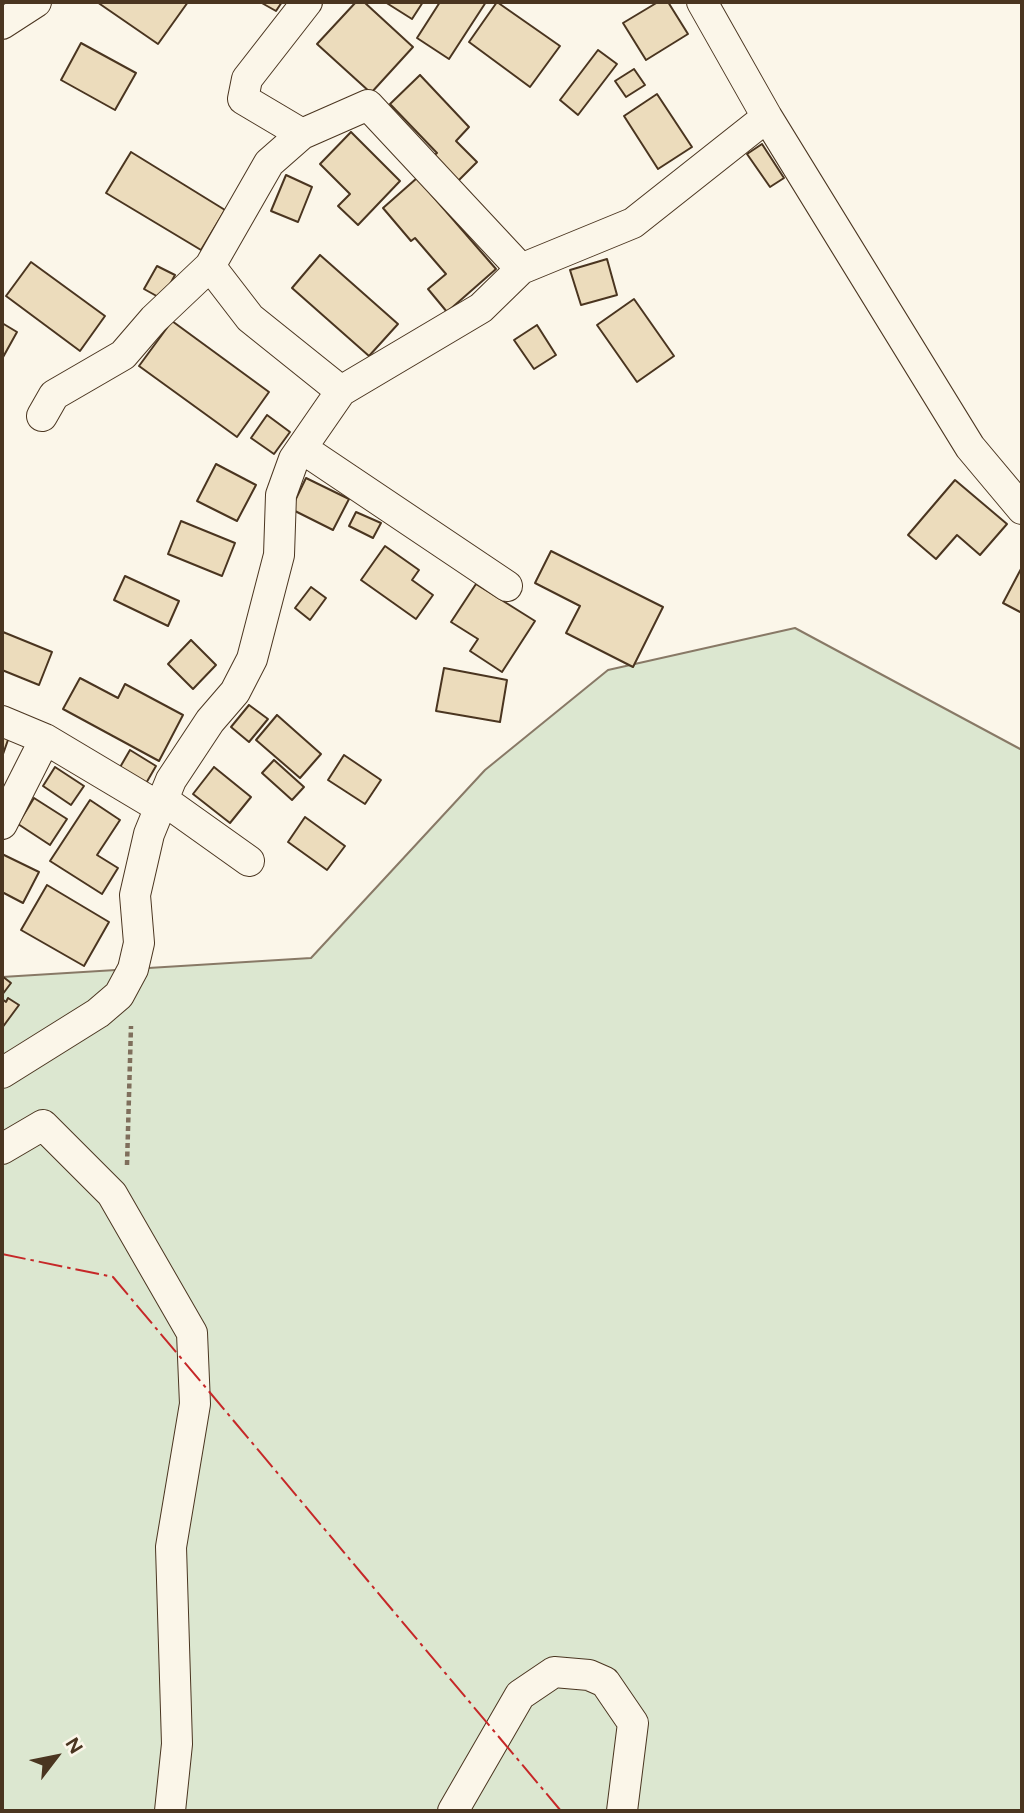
<!DOCTYPE html>
<style>
body{margin:0}
#map{position:relative;width:1024px;height:1813px;overflow:hidden;background:#fbf6e9;font-family:Figtree,sans-serif}
canvas{display:block}
.frame{position:absolute;inset:0;border:4px solid #4a3520;pointer-events:none}
.north{position:absolute;left:21px;top:1722px;width:70px;height:70px;-webkit-text-stroke:5px #fbf6e9;paint-order:stroke;rotate:58deg;font-size:19px;font-weight:700;line-height:28px;text-align:center;color:#4a3520}
.north::after{content:'';display:block;margin:auto;width:24px;height:32px;background:#4a3520;clip-path:polygon(50% 0,100% 100%,50% 72%,0 100%)}
</style>
<div id="map">
<canvas width="1024" height="1813"></canvas>
<div class="frame"></div>
<div class="north">N</div>
</div>
<script>
const ctx = document.querySelector('canvas').getContext('2d');
ctx.lineJoin = 'round';
function fill(path, color) { ctx.fillStyle = color; ctx.fill(path, 'evenodd'); }
const poly = rows => new Path2D(rows.map(r => 'M' + r).join(''));
function strokePath(path, color, width, dash) { ctx.strokeStyle = color; ctx.lineWidth = width; ctx.lineCap = dash ? 'butt' : 'round'; ctx.setLineDash(dash || []); ctx.stroke(path); }
const green = poly([
 [795,628,1022,750,1022,1811,2,1811,2,977,311,958,485,770,608,670,795,628]
]);
const building = poly([
 [97,2,188,2,158,44,97,2],
 [260,2,282,2,276,11,260,2],
 [356,2,364,2,413,47,371,93,317,44,356,2],
 [385,2,423,2,412,19,385,2],
 [440,2,486,2,449,59,417,38,440,2],
 [497,2,560,46,530,87,469,42,497,2],
 [658,2,668,2,688,34,646,60,623,23,658,2],
 [81,43,136,73,115,110,61,80,81,43],
 [598,50,617,64,578,115,560,100,598,50],
 [634,69,645,85,626,97,615,81,634,69],
 [420,75,469,127,456,141,477,162,454,185,430,159,437,153,390,104,420,75],
 [657,94,692,147,658,169,624,116,657,94],
 [351,132,400,181,358,225,338,206,350,194,320,164,351,132],
 [762,144,784,178,770,187,747,154,762,144],
 [131,152,225,210,201,250,106,193,131,152],
 [286,175,312,187,298,222,271,211,286,175],
 [417,178,496,269,447,312,428,289,446,274,415,238,411,241,383,208,417,178],
 [320,255,398,324,369,356,292,288,320,255],
 [607,259,617,295,581,305,570,270,607,259],
 [31,262,105,316,80,351,6,296,31,262],
 [157,266,175,275,162,299,144,289,157,266],
 [634,299,674,356,637,382,597,325,634,299],
 [172,321,269,392,237,437,139,366,172,321],
 [2,323,17,332,2,359,2,323],
 [537,325,556,355,534,369,514,340,537,325],
 [267,415,290,432,274,454,251,438,267,415],
 [216,464,256,485,237,521,197,501,216,464],
 [306,478,349,499,333,530,291,509,306,478],
 [955,480,1007,524,980,555,957,535,936,559,908,535,955,480],
 [356,512,381,523,373,538,349,526,356,512],
 [181,521,235,543,222,576,168,554,181,521],
 [385,546,419,570,412,580,433,595,416,619,361,580,385,546],
 [551,551,663,607,633,667,566,633,580,606,535,583,551,551],
 [1022,567,1022,613,1003,603,1022,567],
 [125,576,179,601,168,626,114,600,125,576],
 [476,584,535,621,502,672,470,651,478,639,451,622,476,584],
 [311,587,326,598,310,620,295,608,311,587],
 [3,632,52,652,39,685,2,670,3,632],
 [191,640,216,665,193,689,168,664,191,640],
 [444,668,507,680,500,722,436,711,444,668],
 [80,678,118,698,125,684,183,715,159,761,63,709,80,678],
 [249,705,268,719,249,742,231,727,249,705],
 [277,715,321,754,300,778,256,740,277,715],
 [2,734,9,737,2,757,2,734],
 [130,750,156,766,141,792,119,769,130,750],
 [344,755,381,780,365,804,328,780,344,755],
 [274,760,304,787,292,800,262,773,274,760],
 [55,767,84,786,71,805,43,786,55,767],
 [214,767,251,797,230,823,193,794,214,767],
 [34,798,67,819,50,845,18,824,34,798],
 [90,800,120,820,97,855,118,868,102,894,50,861,90,800],
 [305,817,345,846,327,870,288,842,305,817],
 [2,854,39,872,23,903,2,892,2,854],
 [47,885,109,922,84,966,21,930,47,885],
 [2,976,11,983,2,995,2,976],
 [8,998,19,1005,2,1028,2,999,6,1002,8,998]
]);
const path = poly([
 [127,1165,131,1026]
]);
const street = poly([
 [702,2,767,117,970,447,1022,509],
 [2,24,36,2],
 [302,134,243,99,247,79,307,2],
 [210,266,269,163,302,134,368,105,521,269],
 [42,416,54,395,123,355,154,319,210,266,250,318,341,391],
 [303,449,507,586],
 [2,721,45,739],
 [162,799,249,861],
 [2,824,45,739,159,807],
 [2,1073,98,1013,119,995,133,969,139,943,135,895,149,834,171,780,210,721,235,692,252,659,279,555,281,495,294,459,341,391,481,308,521,269,633,223,767,117],
 [2,1149,43,1125,112,1194,192,1333,195,1404,171,1547,177,1744,170,1811],
 [453,1811,520,1695,554,1672,589,1675,605,1682,633,1723,622,1811]
]);
const power = poly([
 [2,1254,113,1277,561,1811]
]);
fill(green, '#dce7d0');
strokePath(green, '#887966', 2);
fill(building, '#ecdcbc');
strokePath(building, '#4a3520', 2);
strokePath(street, '#4a3520', 32);
strokePath(path, '#7f6f5c', 4.5, [5, 3.5]);
strokePath(street, '#fbf6e9', 30);
strokePath(power, '#c62828', 2, [24, 5, 3.5, 5]);
</script>
